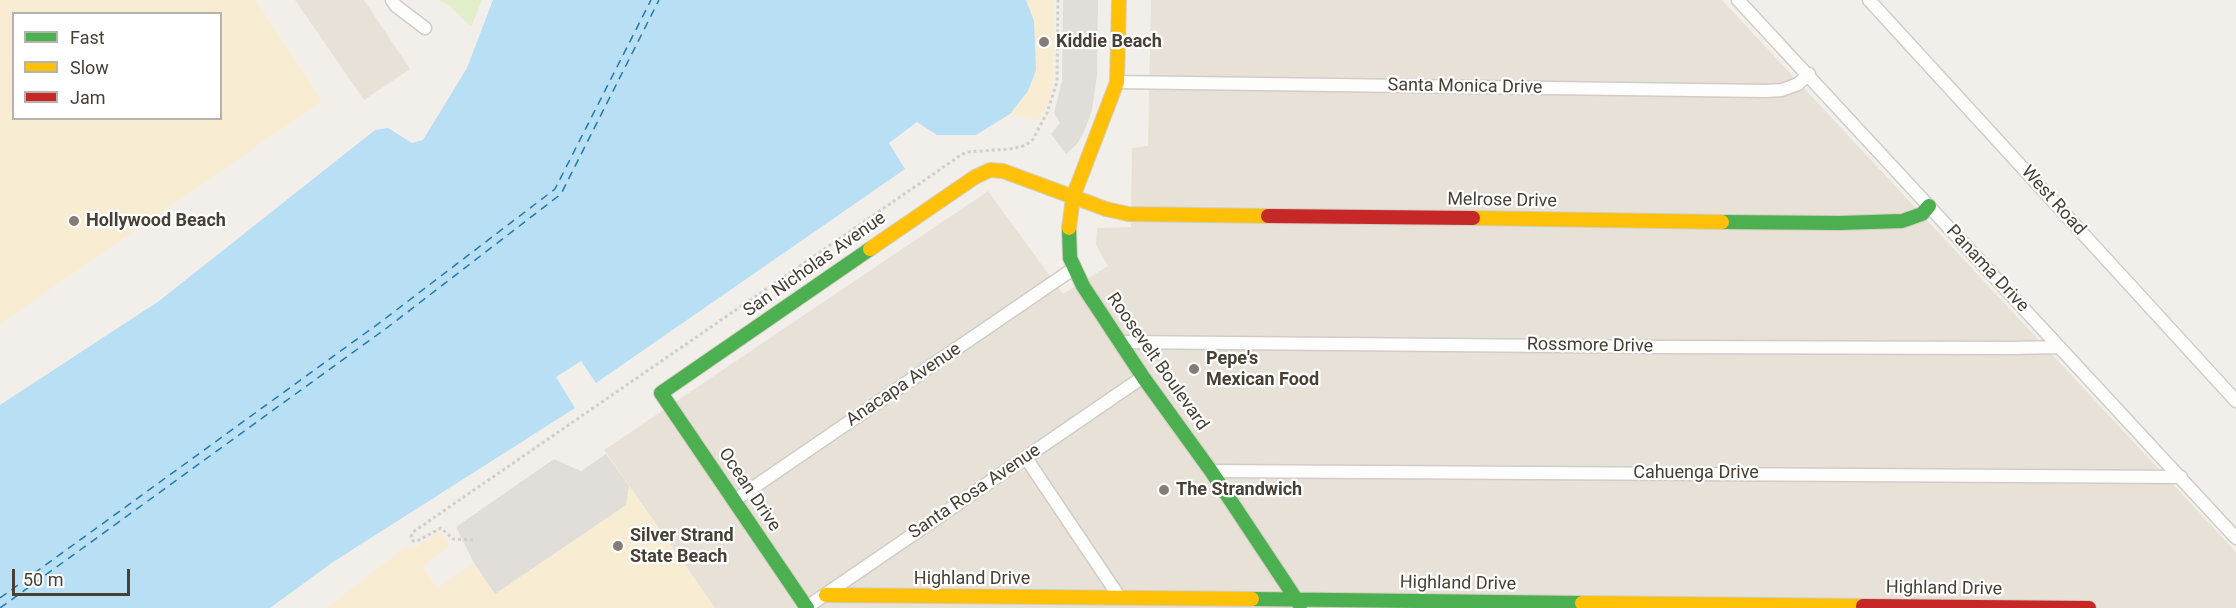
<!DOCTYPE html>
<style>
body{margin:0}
#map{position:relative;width:2236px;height:608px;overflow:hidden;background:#f2efeb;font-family:Roboto,sans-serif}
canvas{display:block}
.legend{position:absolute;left:12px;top:12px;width:210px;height:108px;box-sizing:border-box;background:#fff;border:2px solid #b6b3ae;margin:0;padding:8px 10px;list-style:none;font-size:18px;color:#494035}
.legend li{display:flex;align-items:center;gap:12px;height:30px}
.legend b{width:30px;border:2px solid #b6b3ae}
.scale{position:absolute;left:12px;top:569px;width:118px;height:27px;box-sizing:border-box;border:3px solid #494035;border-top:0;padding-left:8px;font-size:18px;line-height:21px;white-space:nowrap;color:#494035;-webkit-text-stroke:4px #fff;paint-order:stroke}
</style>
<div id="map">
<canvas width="2236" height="608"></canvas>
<ul class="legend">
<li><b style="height:8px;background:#4caf50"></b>Fast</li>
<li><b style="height:8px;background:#ffc107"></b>Slow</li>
<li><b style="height:8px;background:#c62828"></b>Jam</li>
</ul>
<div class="scale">50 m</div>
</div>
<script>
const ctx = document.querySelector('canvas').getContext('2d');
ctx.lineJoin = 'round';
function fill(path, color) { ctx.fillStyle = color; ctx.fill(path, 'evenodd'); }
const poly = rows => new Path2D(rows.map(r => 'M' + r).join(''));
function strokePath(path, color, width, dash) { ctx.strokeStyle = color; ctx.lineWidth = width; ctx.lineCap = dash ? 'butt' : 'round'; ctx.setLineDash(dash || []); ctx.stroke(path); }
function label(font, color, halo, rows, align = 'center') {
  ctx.font = font + ' Roboto,sans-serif'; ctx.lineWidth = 4.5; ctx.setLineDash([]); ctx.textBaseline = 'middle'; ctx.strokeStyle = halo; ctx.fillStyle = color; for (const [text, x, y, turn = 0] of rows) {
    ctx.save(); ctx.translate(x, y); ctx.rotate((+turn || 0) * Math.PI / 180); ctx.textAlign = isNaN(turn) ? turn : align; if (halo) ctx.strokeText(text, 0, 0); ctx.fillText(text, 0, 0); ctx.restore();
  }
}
const residential = poly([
 [295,0,364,0,410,69,364,100],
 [1151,0,1722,0,2236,552,2236,608,715,608,604,450,988,191,1063,294,1108,266,1096,245,1097,228,1131,227,1132,148,1148,146]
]);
const green = poly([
 [438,0,482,0,471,27,449,5]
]);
const sand = poly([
 [0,0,256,0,322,101,0,324],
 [14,14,220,14,220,118,14,118],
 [1026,0,1054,0,1053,81,1049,99,1040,121,1010,114,1028,91,1034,21],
 [629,486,715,608,326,608,404,548,417,547,439,532,451,544,423,567,437,588,474,563,495,593,626,505]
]);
const parking = poly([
 [1063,0,1098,0,1097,75,1092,110,1084,132,1077,144,1066,154,1051,134,1060,123,1054,113,1062,81],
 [606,454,629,486,626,505,495,594,474,563,456,527,554,459,581,471]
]);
const water = poly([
 [493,0,1026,0,1034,21,1036,70,1028,91,1010,114,976,135,937,135,917,122,889,143,905,169,596,383,581,361,556,377,575,408,333,562,270,608,0,608,0,405,159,301,375,130,388,128,412,143,423,140,467,68]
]);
const ferry = poly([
 [0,598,382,321,555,189,651,0],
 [0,608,388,327,561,194,659,0]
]);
const path = poly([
 [473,540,453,539,441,528,417,541,413,541,411,537,413,532,961,155,967,152,1010,149,1023,146,1032,141,1047,113,1057,82,1058,0]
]);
const street = poly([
 [392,0,396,6,425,28],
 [1738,0,2236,538],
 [1869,0,2236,401],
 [1117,82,1766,91,1782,90,1798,84,1809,74],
 [1121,342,1663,347,2012,348,2058,347],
 [1026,458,1120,598],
 [1211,471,2181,477],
 [735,500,1073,269],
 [807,607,1143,377]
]);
const fast = poly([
 [1722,222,1840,223,1902,221,1922,214,1929,206],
 [1069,228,1070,258,1083,286,1143,377,1211,471,1300,605],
 [1252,599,1582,603],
 [807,608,661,393,870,249]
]);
const slow = poly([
 [1473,218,1722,222],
 [1069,228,1073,197,1117,82,1119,0],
 [870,249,975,177,990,170,1003,171,1106,209,1128,214,1268,216],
 [826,595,1252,599],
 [1582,603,1863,606]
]);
const jam = poly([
 [1268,216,1473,218],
 [1863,606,2089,608]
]);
const markers = [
 [1044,42,6,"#847d75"],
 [74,221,6,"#847d75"],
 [1194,369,6,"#847d75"],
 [1164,490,6,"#847d75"],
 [618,546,6,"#847d75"]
];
const poiNames = [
 ["Kiddie Beach",1056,42],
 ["Hollywood Beach",86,221],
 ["Pepe's",1206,359],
 ["Mexican Food",1206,380],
 ["The Strandwich",1176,490],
 ["Silver Strand",630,536],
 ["State Beach",630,557]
];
const streetNames = [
 ["Santa Monica Drive",1465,87,1],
 ["Melrose Drive",1502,201,1],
 ["West Road",2053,201,48],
 ["San Nicholas Avenue",815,265,-35],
 ["Panama Drive",1987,269,47],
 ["Rossmore Drive",1590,346,1],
 ["Roosevelt Boulevard",1157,362,55],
 ["Anacapa Avenue",904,385,-34],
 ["Cahuenga Drive",1696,473],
 ["Ocean Drive",749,490,56],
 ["Santa Rosa Avenue",975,492,-34],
 ["Highland Drive",972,579],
 ["Highland Drive",1458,584,1],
 ["Highland Drive",1944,589,1]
];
fill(residential, '#e7e1d8');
fill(green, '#e2eec9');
fill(sand, '#f8edd3');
fill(parking, '#e1deda');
fill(water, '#b8dff3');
strokePath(ferry, '#227bae', 1.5, [8, 6]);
strokePath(street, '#d0cdc8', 15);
strokePath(fast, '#d3cec2', 16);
strokePath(slow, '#d3cec2', 16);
strokePath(jam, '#d3cec2', 16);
strokePath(path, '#d2cfca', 3, [3, 3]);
strokePath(street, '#fdfdfc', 12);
strokePath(fast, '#4caf50', 14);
strokePath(slow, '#ffc107', 14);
strokePath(jam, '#c62828', 14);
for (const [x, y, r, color] of markers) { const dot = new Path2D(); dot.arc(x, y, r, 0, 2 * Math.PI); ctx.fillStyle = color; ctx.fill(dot); strokePath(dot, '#fff', 2); }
label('bold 18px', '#494035', '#fff', poiNames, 'left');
label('18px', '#494035', '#fff', streetNames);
</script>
